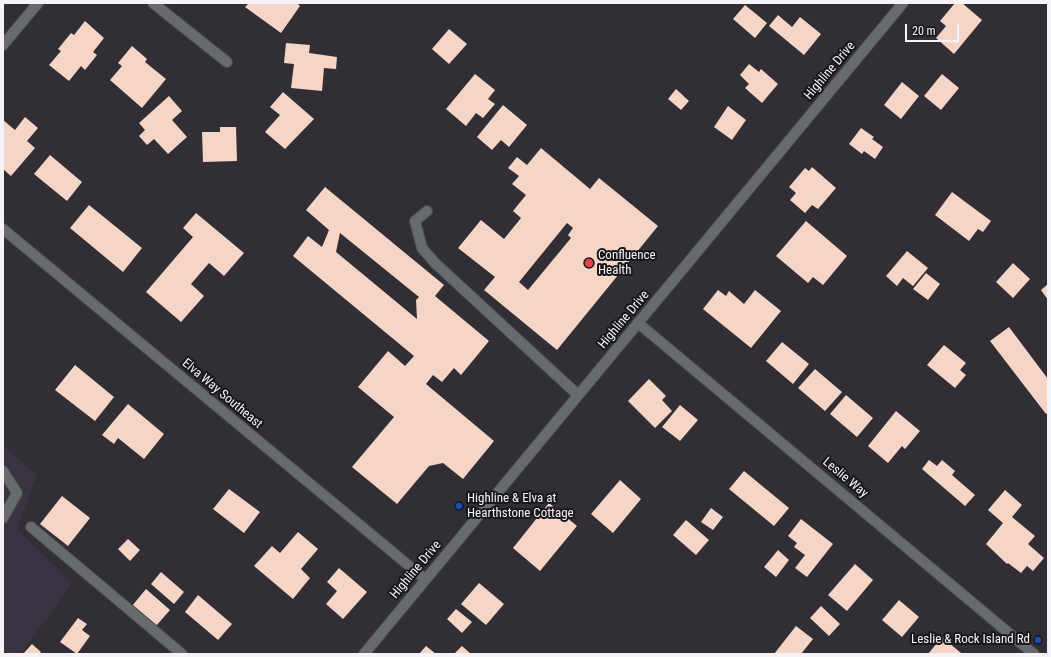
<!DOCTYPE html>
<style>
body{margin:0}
#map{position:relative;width:1051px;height:657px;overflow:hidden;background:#322e36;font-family:"Roboto Condensed",sans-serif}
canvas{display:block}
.frame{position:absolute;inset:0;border:4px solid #f5f2f8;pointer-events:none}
.scale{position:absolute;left:905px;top:24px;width:54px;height:18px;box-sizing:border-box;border:2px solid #f5f2f8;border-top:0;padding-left:5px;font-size:12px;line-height:14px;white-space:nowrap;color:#f5f2f8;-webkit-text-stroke:3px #19171a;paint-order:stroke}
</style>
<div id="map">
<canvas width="1051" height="657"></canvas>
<div class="frame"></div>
<div class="scale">20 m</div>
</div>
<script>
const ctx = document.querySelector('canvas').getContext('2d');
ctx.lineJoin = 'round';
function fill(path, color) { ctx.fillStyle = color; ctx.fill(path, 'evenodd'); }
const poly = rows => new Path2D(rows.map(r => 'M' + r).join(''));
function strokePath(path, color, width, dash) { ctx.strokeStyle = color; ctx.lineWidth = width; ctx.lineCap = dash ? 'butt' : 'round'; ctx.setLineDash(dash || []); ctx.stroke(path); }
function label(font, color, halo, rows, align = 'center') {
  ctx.font = font + ' "Roboto Condensed",sans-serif'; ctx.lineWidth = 4; ctx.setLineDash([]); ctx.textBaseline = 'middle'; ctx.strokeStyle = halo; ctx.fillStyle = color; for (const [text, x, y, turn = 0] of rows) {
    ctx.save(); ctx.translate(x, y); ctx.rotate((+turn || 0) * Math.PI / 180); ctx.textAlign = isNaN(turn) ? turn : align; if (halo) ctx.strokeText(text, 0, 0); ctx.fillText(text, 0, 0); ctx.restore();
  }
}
const built = poly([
 [3,445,37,475,17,529,72,583,21,654,3,654]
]);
const building = poly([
 [249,3,297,3,300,6,281,33,245,7],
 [955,3,962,3,982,20,954,54,936,38,946,26,940,21],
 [745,5,767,23,755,38,733,19],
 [778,15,792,27,800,17,821,34,804,55,769,26],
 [85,21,104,38,93,52,97,55,85,70,81,66,69,81,49,65,61,51,58,49,71,33,74,35],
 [449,29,467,44,449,64,432,49],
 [286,43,310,45,309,53,337,57,336,69,324,68,322,91,291,88,294,64,284,63],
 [132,46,147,59,145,62,166,79,142,108,110,80,122,66,118,63],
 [749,64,759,72,761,69,778,84,762,103,745,88,749,84,740,75],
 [475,74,495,90,488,99,495,104,483,118,476,113,466,126,446,109],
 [942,74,959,88,941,110,924,96],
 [902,82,919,96,901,119,884,105],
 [676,89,689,101,681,110,668,99],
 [283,92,314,119,285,149,265,132,280,115,270,107],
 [169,96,182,111,172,120,187,137,168,154,154,139,147,145,139,136,145,130,139,123],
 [503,105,527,125,509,147,501,140,492,150,477,137],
 [728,106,746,120,732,140,714,127],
 [25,117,38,128,27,141,35,148,11,176,3,169,4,154,3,120,15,130],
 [220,127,236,127,237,161,203,162,202,132,220,132],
 [861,128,874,137,872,139,883,147,875,159,864,151,862,154,849,144],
 [541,148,590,189,599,178,658,226,557,350,484,290,495,277,458,248,481,220,504,239,521,218,513,211,526,195,512,184,519,176,508,168,517,157,527,165],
 [567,223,573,228,568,235,571,238,528,290,519,282],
 [50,155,82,182,67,201,34,174],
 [812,167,836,188,818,209,812,205,805,213,790,200,796,193,789,187,805,168,809,171],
 [325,187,444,285,435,296,489,341,461,375,454,368,442,382,433,375,426,384,494,441,463,479,443,463,429,466,397,504,352,467,394,417,358,387,388,351,405,366,414,356,293,256,308,236,322,247,329,230,306,210],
 [340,233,419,297,416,300,417,319,336,252],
 [952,192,991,221,983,232,978,229,969,241,935,215],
 [89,205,142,248,123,272,70,228],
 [196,213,244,253,224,276,209,263,191,284,204,296,181,322,146,292,193,237,183,228],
 [806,221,847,256,823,285,813,277,808,283,776,256],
 [907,251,928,268,913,286,903,278,897,286,886,276],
 [1013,263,1030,279,1013,298,996,282],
 [926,273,940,284,928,300,913,289],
 [1048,284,1048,300,1041,290],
 [718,290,726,296,729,291,744,304,755,290,781,311,751,348,703,309],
 [1009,327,1048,379,1048,412,1046,414,990,341],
 [782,342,809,364,793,384,766,361],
 [944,345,966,363,960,370,966,375,955,388,927,365],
 [75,365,114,397,95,421,55,390],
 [815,369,842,392,825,411,798,388],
 [649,379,666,396,662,400,672,411,655,428,628,401],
 [846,395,873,418,857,437,830,414],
 [128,404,164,434,144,459,118,438,114,444,102,435],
 [680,405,698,420,680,441,662,427],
 [896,411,920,431,905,449,902,446,888,463,868,446],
 [929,460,937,466,942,460,955,471,952,475,975,495,965,506,922,469],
 [744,471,789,508,774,526,729,489],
 [620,480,641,499,613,533,591,514],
 [229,489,260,512,244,533,213,509],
 [1005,490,1022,505,1012,517,1035,536,1028,544,1044,558,1033,571,1027,566,1021,573,1008,563,1007,564,986,544,1003,523,988,510],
 [62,496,90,518,68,546,40,524],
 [549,503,577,526,540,571,513,548],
 [711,508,723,517,713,530,701,522],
 [801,519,833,544,807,577,795,568,805,555,794,547,797,543,788,536],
 [686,520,709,540,696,555,673,535],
 [298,532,318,549,301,569,310,578,293,599,254,566,272,546,280,553],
 [128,539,140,550,130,561,118,549],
 [778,550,789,560,776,577,764,567],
 [855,564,873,580,847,611,828,595],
 [339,568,367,592,343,619,326,604,337,591,327,582],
 [161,572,184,592,174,604,151,584],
 [479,583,504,604,486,625,461,604],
 [146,589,170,610,156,626,132,606],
 [198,595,232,624,218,640,185,612],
 [899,600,919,617,902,637,882,620],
 [821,606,840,624,829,636,810,618],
 [456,609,472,622,462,633,447,619],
 [78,618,87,624,82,630,90,636,77,654,60,642],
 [796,626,813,639,801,654,774,654],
 [942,637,961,653,960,654,928,654],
 [32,644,41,652,39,654,23,654],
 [426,646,436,654,419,654],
 [462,646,471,654,454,654]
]);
const service = poly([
 [427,211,415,221,422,248,435,263,578,395],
 [3,471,17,493,3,518],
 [31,527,182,654]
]);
const minor = poly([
 [153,3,227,62],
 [3,45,38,3],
 [3,229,425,579],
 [638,323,1034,654]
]);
const tertiary = poly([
 [364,654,903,3]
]);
const markers = [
 [589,263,5,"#e0444e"],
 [459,506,4,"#1a4fb4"],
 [1038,640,4,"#1a4fb4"]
];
const streetNames = [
 ["Highline Drive",830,71,-50],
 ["Highline Drive",624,320,-50],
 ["Elva Way Southeast",222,394,40],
 ["Leslie Way",845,478,40],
 ["Highline Drive",416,570,-50]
];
const poiNames = [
 ["Confluence",598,256],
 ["Health",598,271],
 ["Highline & Elva at",467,499],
 ["Hearthstone Cottage",467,514],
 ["Leslie & Rock Island Rd",1030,640,"right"]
];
fill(built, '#3b3341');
fill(building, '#f5d5c5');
strokePath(service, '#4d4951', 12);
strokePath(minor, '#4d4951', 12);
strokePath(tertiary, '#4d4951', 12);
strokePath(service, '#666b6c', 10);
strokePath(minor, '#666b6c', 10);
strokePath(tertiary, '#666b6c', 10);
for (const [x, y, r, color] of markers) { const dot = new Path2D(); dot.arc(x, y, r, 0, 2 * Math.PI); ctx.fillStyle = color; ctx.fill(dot); strokePath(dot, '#19171a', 1.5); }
label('13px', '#f5f2f8', '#19171a', streetNames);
label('13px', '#f5f2f8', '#19171a', poiNames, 'left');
</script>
